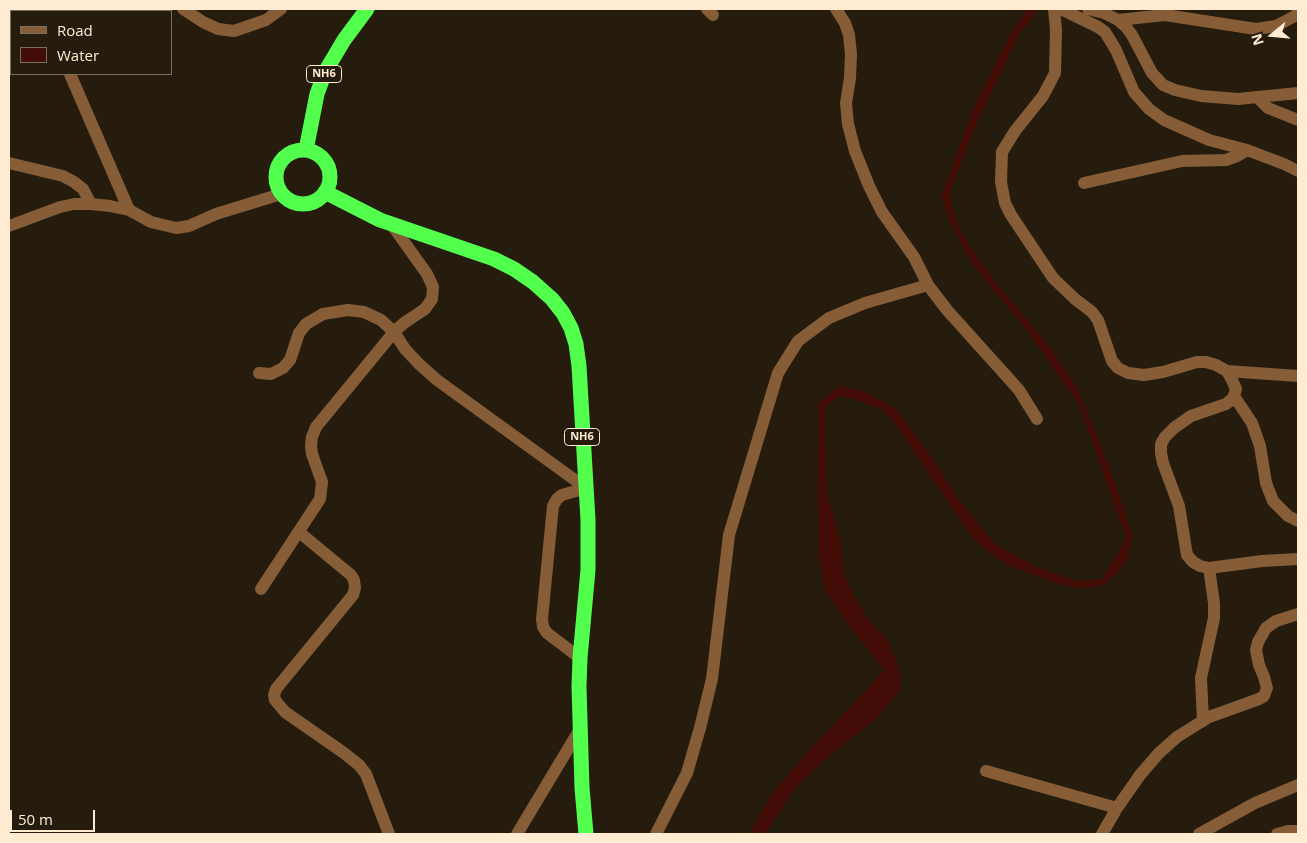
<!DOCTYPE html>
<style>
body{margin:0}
#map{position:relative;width:1307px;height:843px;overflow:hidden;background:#251c0e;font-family:"Open Sans",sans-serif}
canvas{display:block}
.frame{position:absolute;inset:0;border:10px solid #ffebd2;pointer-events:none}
.legend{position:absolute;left:10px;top:10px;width:162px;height:65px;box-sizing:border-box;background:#251c0e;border:1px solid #7c6f5c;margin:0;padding:6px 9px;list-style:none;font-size:15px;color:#ffebd2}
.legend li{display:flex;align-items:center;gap:10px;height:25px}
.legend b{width:25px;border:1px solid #7c6f5c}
.north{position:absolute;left:1247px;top:10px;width:50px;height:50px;-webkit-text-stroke:4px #251c0e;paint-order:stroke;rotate:253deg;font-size:14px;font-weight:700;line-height:20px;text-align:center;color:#ffebd2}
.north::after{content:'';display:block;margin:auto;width:18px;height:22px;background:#ffebd2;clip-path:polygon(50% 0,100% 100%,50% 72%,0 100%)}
.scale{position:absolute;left:10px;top:810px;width:85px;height:22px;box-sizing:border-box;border:2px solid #ffebd2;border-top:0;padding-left:6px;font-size:15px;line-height:18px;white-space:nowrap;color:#ffebd2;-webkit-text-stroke:4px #251c0e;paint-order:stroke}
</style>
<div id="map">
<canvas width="1307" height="843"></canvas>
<div class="frame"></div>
<ul class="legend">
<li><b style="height:6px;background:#865d37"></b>Road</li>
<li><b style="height:14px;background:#440d08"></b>Water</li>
</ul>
<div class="north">N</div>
<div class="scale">50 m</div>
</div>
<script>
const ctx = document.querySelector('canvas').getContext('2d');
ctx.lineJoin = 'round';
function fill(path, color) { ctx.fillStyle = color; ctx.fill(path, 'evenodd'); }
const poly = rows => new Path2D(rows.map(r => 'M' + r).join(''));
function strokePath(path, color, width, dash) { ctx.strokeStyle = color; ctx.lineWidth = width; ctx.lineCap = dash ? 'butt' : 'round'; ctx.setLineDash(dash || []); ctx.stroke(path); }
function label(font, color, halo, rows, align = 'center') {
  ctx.font = font + ' "Open Sans",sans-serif'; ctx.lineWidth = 4; ctx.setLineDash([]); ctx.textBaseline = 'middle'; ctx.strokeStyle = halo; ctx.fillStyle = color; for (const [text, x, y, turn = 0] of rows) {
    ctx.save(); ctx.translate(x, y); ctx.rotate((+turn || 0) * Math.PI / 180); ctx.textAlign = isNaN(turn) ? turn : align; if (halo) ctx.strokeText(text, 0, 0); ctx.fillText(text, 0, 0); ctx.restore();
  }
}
const water = poly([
 [1027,9,1039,9,1019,35,976,125,954,181,950,193,951,201,960,230,978,258,1002,290,1050,347,1078,389,1108,463,1132,533,1129,554,1125,564,1105,585,1092,587,1076,588,1055,583,1010,566,992,555,973,539,906,440,891,419,881,409,851,398,839,397,831,402,825,408,827,493,841,543,844,573,853,594,870,622,887,639,899,667,900,691,877,718,829,756,795,788,770,826,767,834,749,834,772,794,807,752,859,698,884,670,841,615,825,590,818,553,818,403,840,386,864,391,896,409,933,459,958,498,995,544,1039,568,1077,581,1102,579,1126,538,1079,405,1026,329,973,265,951,224,941,197,974,107,1010,34]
]);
const minor = poly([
 [183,9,203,22,218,29,234,31,266,20,281,9],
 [707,9,713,15],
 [836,9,845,23,849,35,851,54,850,78,846,103,848,124,855,151,869,186,882,212,914,257,928,285,947,310,1019,390,1037,419],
 [1054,9,1056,30,1055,73,1043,96,1015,131,1002,152,1001,182,1005,203,1011,215,1053,278,1075,299,1092,312,1098,320,1112,361,1118,368,1128,373,1144,375,1163,372,1197,362,1206,362,1216,365,1227,371,1232,380,1236,389,1234,396,1231,400,1226,404,1191,416,1174,428,1165,437,1161,444,1161,453,1163,463,1179,506,1187,555,1193,562,1200,566,1209,568,1262,561,1298,559],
 [1061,9,1098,27,1105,32,1116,50,1134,92,1149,109,1164,120,1209,140,1247,150,1284,164,1298,171],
 [1088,9,1104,13,1118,20,1126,27,1132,35,1152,73,1163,85,1175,90,1201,96,1238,99,1298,93],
 [9,11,11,13],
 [1118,20,1165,15,1256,29,1276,26,1295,16,1298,12],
 [70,74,129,210],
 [1258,98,1268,108,1298,120],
 [9,163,63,176,74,182,83,189,91,204],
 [1084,183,1182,161,1226,160,1237,156,1247,150],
 [9,226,60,207,74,204,91,204,110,206,129,210,151,222,176,228,189,226,216,214,281,194],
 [1227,371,1298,376],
 [259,373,271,374,283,368,290,360,299,333,306,324,323,314,348,310,364,312,381,320,394,332,405,349,419,364,437,380,586,488],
 [1234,396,1252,423,1260,446,1266,483,1273,501,1288,516,1298,521],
 [299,532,351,575,354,580,355,588,353,595,276,689,274,695,275,700,285,712,344,753,359,765,366,774,389,834],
 [261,589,320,499,322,482,312,454,311,446,312,437,316,427,394,332,404,323,425,309,432,299,433,287,427,274,392,225],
 [580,658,547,633,543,627,542,619,553,506,557,499,562,495,586,488],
 [1203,721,1201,678,1214,618,1214,603,1209,568],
 [986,771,1117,808],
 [517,834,580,729],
 [656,834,687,773,700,728,712,679,729,535,778,373,798,341,829,318,865,303,928,285],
 [1102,834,1117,808,1140,775,1159,753,1177,737,1209,717,1259,699,1264,696,1267,688,1264,677,1259,665,1256,650,1258,642,1266,628,1276,621,1298,614],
 [1199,834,1255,803,1298,785],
 [1277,834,1288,831,1298,831]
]);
const highway = poly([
 [306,150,317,94,325,72,344,40,367,9],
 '276 177a27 27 0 1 1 54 0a27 27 0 1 1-54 0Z',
 [325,192,380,220,494,259,514,269,533,282,552,299,563,313,571,328,576,344,579,366,588,520,588,570,580,658,579,686,582,788,586,834]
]);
const shields = [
 [324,74,35],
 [582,437,35]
];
const shieldNames = [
 ["NH6",324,74],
 ["NH6",582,437]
];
fill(water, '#440d08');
strokePath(minor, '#865d37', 12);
strokePath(highway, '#53ff4d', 15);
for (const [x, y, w] of shields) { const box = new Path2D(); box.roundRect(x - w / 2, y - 8.5, w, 17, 4); ctx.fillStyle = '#251c0e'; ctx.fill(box); strokePath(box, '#ffebd2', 1); }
label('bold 11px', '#ffebd2', null, shieldNames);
</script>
